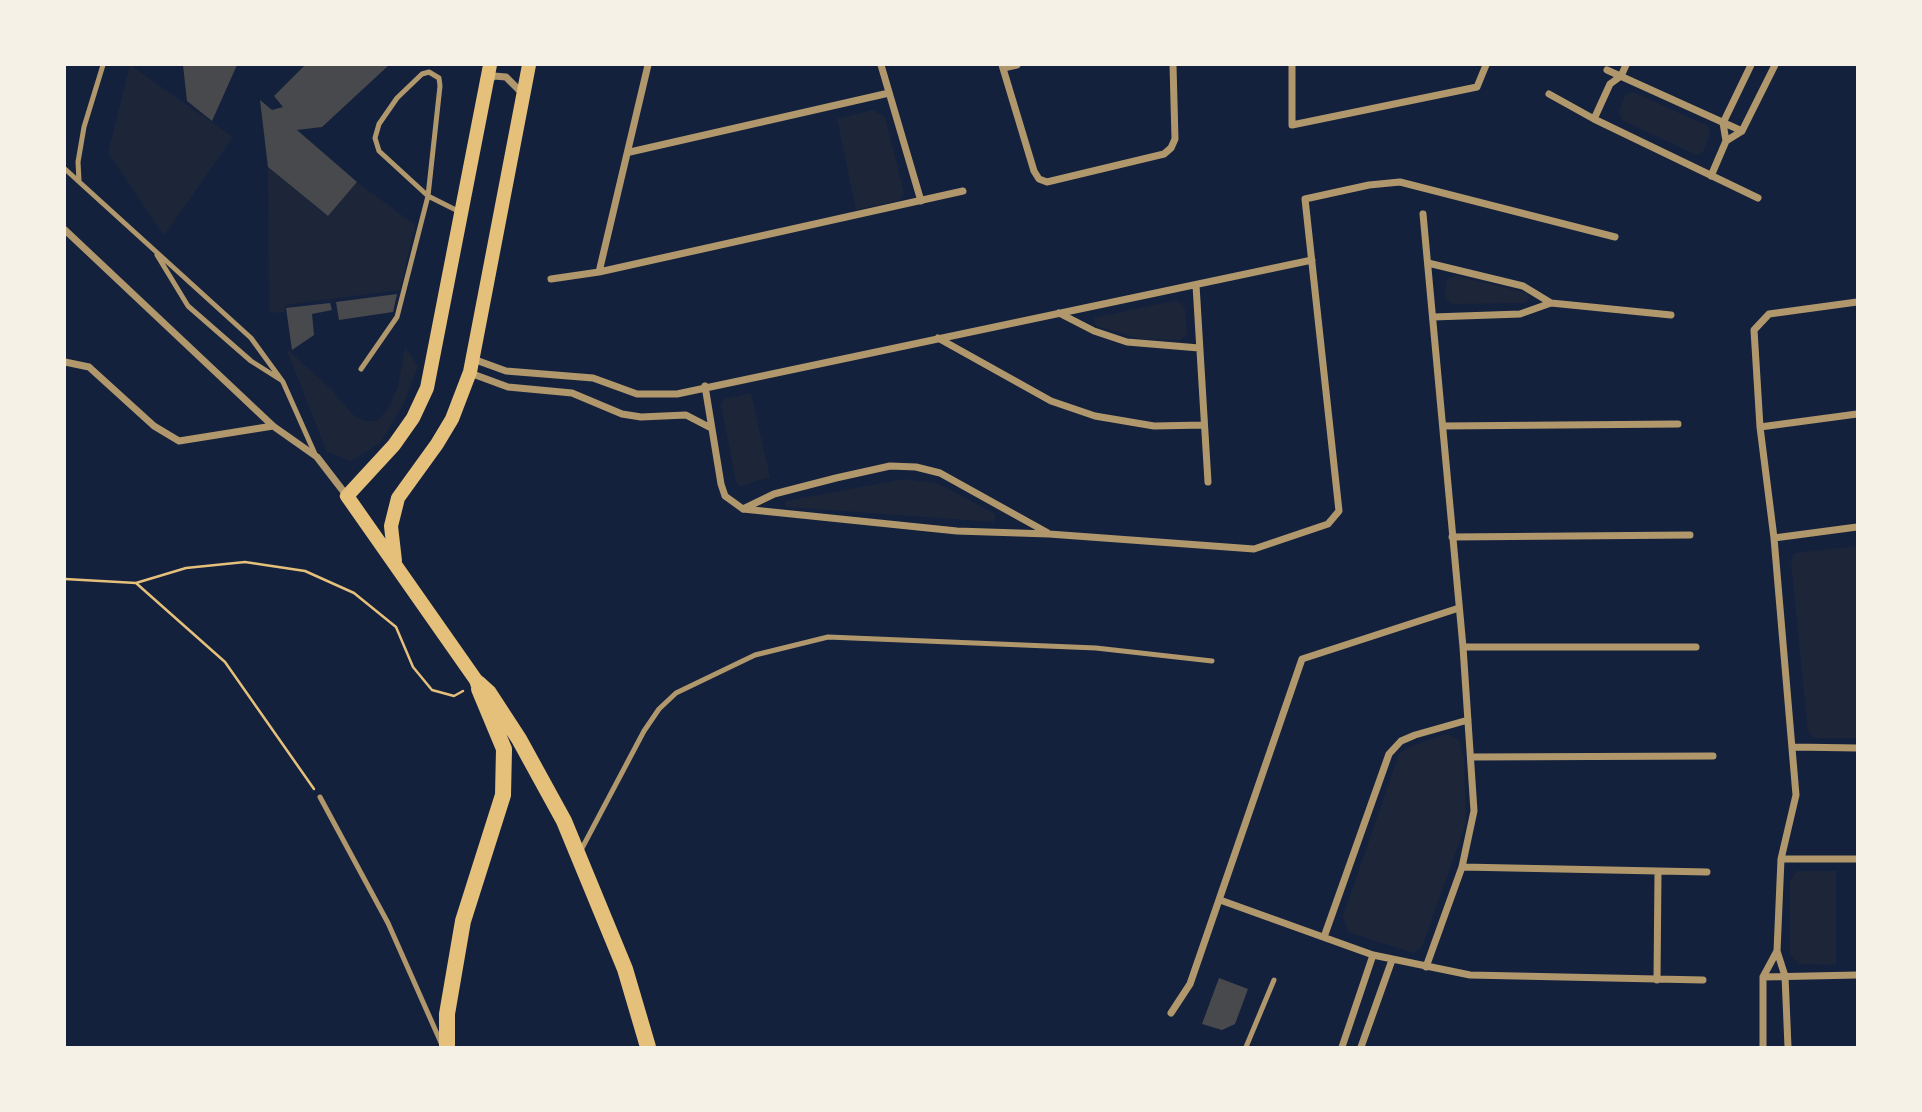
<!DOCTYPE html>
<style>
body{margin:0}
#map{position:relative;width:1922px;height:1112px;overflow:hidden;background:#14213d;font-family:Karla,sans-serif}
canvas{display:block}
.frame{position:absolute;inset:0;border:66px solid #f6f1e7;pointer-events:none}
</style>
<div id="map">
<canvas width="1922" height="1112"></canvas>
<div class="frame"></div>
</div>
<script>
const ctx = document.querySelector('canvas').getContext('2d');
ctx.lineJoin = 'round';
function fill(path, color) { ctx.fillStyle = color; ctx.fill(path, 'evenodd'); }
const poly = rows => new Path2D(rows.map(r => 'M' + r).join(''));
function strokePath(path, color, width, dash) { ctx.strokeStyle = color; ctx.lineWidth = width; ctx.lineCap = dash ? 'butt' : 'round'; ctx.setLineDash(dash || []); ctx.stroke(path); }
const green = poly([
 [130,65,233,137,164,236,108,153],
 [1633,92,1708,126,1710,134,1703,152,1697,155,1623,121,1619,112,1625,95],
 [873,110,885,117,904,192,900,200,856,210,837,119],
 [268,167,327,216,357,182,415,225,400,290,285,305,284,312,269,313],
 [1457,276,1527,293,1530,298,1525,303,1452,304,1444,297,1447,278],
 [1177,300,1185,308,1187,334,1180,340,1141,339,1096,326,1094,318],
 [405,346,418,366,403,405,380,443,351,461,327,452,286,348,331,389,352,414,364,421,377,421,388,409,398,387],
 [751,393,770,477,740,486,736,482,721,405,724,399],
 [905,479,939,484,995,514,994,522,786,507,786,501],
 [1857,546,1857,738,1814,738,1808,731,1791,561,1795,553],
 [1446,734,1459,740,1464,758,1466,823,1422,947,1413,953,1348,932,1343,916,1399,754,1409,747],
 [1797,871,1836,871,1836,965,1799,964,1790,954,1790,881]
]);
const building = poly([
 [183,65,237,65,212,121,187,101],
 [305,65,389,65,322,127,297,130,357,182,328,216,268,167,260,100,272,110,283,107,274,96],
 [397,294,393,312,339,320,336,302],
 [330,303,332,310,312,314,314,335,292,350,286,308],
 [1219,978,1248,989,1235,1024,1222,1030,1202,1024]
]);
const path = poly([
 [65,579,136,583,225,662,314,789],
 [136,583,186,568,245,562,305,571,354,593,396,627,413,667,432,690,454,696,463,691]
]);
const service = poly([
 [65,169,251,338,283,382,315,454],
 [79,181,78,162,84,127,103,65],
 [157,255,188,306,251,361,281,380],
 [361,369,397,317,428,196,440,86,439,78,429,72,422,74,397,98,379,124,375,138,379,151,428,196,458,211],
 [320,797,388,923,442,1045],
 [580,852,644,731,659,709,676,693,755,655,828,637,1096,648,1212,661],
 [1246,1047,1274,980]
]);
const minor = poly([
 [881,65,921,201],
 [1002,65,1034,171,1039,179,1047,182,1164,154,1171,148,1175,139,1173,65],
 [1292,65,1292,125,1477,87,1486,65],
 [1003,68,1017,65],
 [1607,70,1742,131],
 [487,82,494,76,506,77,522,93],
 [1549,94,1594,119,1758,198],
 [1594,119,1610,84,1621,76,1626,65],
 [1726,141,1742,131,1775,65],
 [630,152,889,93],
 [1711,176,1726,141,1723,123,1751,65],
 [1423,214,1463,647,1474,811,1462,867,1426,967],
 [65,230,273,426,317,457,347,496],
 [1428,263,1523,286,1551,303],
 [599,272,648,65],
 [551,279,599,272,963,191],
 [1196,285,1208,482],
 [1059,313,1094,331,1127,342,1199,348],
 [1433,317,1520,314,1551,303,1671,315],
 [938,338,1051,401,1095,416,1154,426,1204,425],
 [473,359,506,371,593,378,637,394,677,394,1312,260],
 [65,362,89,367,154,426,179,441,273,426],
 [470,373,508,387,572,393,622,414,641,417,686,415,711,428],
 [705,386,721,484,725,496,743,509,957,531,1049,534,1254,549,1328,524,1339,511,1305,199,1369,185,1400,182,1615,237],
 [1443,426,1678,424],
 [1760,427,1857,414],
 [743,509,774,494,836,478,890,466,916,467,940,473,1048,533],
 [1452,537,1690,535],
 [1774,538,1857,527],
 [1463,647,1696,647],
 [1793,747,1857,748],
 [1472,757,1713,756],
 [1781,859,1857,859],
 [1462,867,1707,872],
 [1220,900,1373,955,1470,975,1703,980],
 [1324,937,1389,754,1401,741,1415,735,1468,720],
 [1763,977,1857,975],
 [1657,980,1658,872],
 [1171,1013,1190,984,1302,659,1459,608],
 [1342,1047,1373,955],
 [1361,1047,1392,960],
 [1763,1047,1763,977,1777,951],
 [1788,1047,1785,976,1777,951,1781,859,1796,795,1774,538,1760,427,1754,330,1769,314,1857,302]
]);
const secondary = poly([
 [395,561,391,526,398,498,437,444,452,419,470,372,529,65],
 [478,683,347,496,394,445,413,418,427,388,490,65]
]);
const primary = poly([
 [478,683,489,693,519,739,564,821,625,969,648,1047],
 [447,1047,447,1014,463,921,503,795,504,749,479,689]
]);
fill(green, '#1d2539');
fill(building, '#48494c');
strokePath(path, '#e5c07b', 2.5);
strokePath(service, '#b1986c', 5);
strokePath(minor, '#b1986c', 7);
strokePath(secondary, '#e5c07b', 14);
strokePath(primary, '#e5c07b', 16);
</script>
